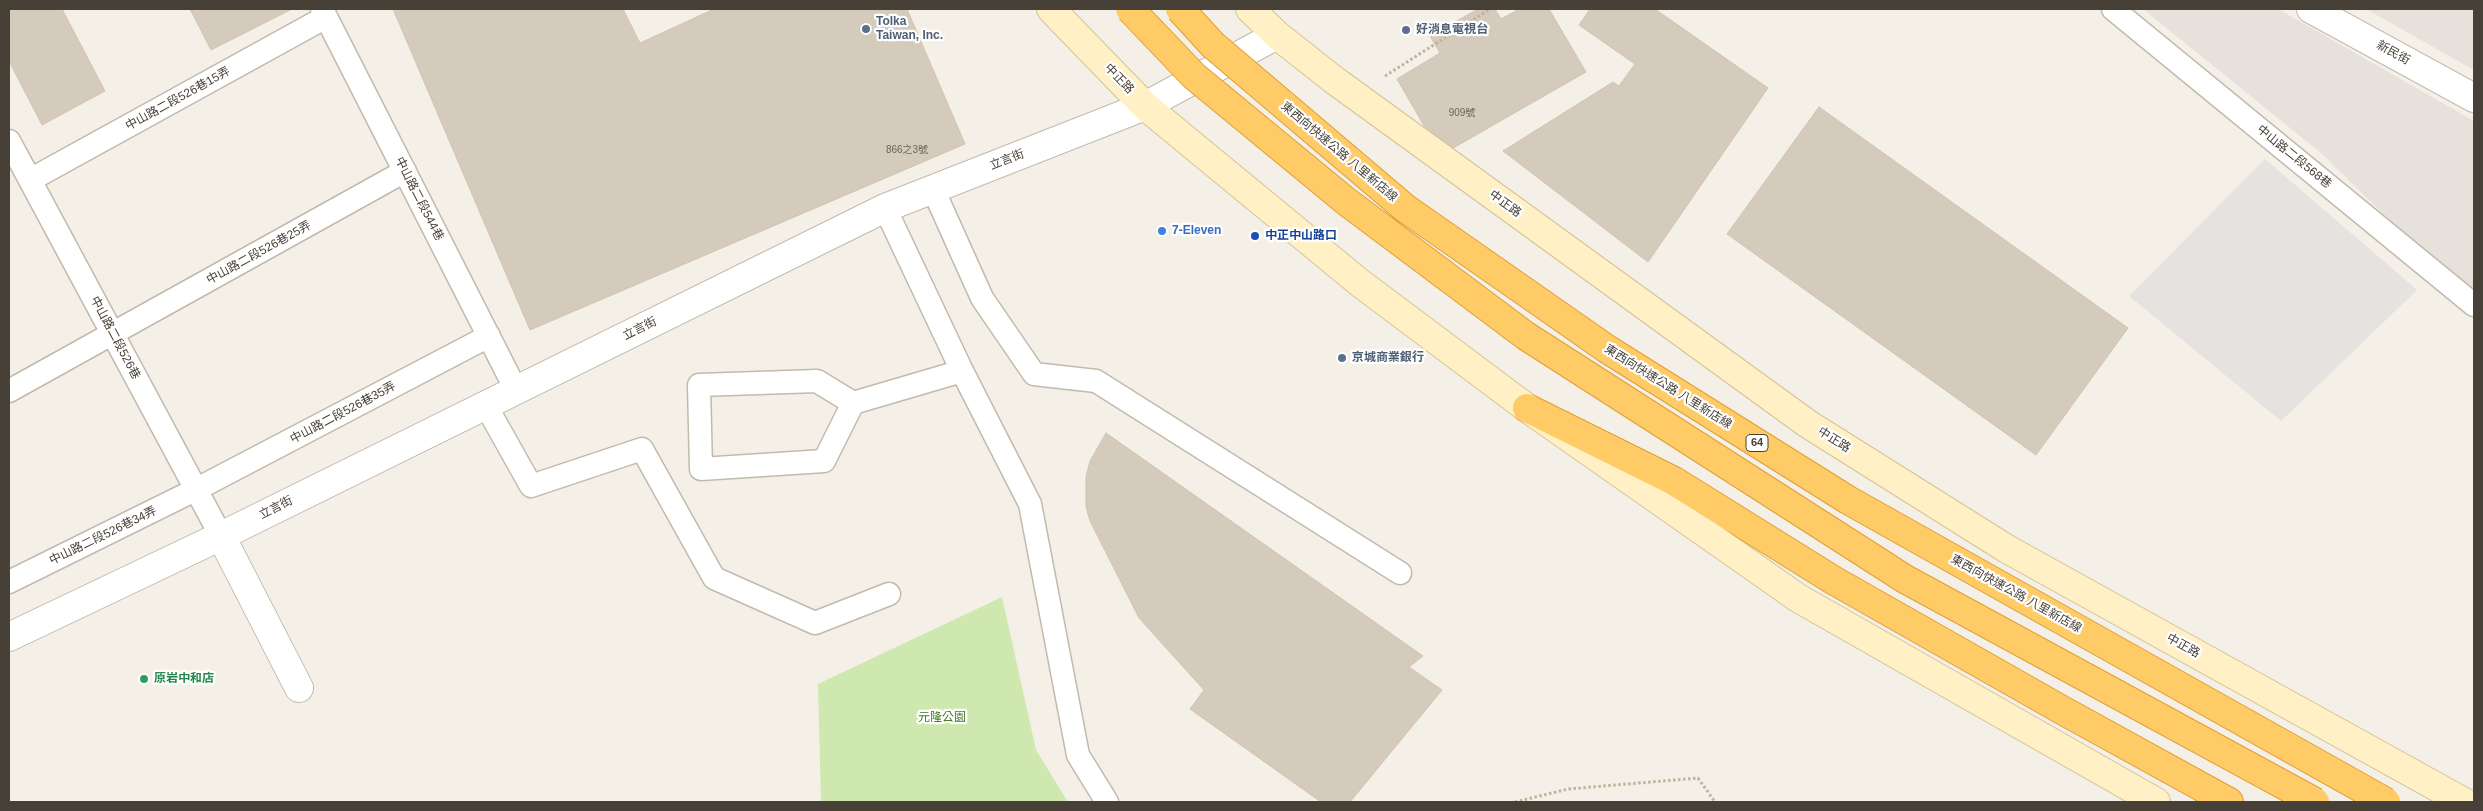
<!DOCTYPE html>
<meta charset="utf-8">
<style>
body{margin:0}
#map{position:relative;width:2483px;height:811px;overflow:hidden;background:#f4f0e7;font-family:Arial,sans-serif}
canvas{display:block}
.frame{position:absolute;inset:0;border:10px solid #474036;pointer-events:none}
</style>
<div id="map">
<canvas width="2483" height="811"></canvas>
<div class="frame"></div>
</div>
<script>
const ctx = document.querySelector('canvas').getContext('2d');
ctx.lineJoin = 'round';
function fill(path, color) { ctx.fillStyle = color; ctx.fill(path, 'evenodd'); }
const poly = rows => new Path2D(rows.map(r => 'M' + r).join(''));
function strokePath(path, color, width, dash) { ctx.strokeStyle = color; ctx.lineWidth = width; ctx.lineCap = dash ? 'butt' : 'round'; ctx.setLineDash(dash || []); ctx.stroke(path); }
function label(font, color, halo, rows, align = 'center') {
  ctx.font = font + ' Arial,"Noto Sans TC",sans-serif'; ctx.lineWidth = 4.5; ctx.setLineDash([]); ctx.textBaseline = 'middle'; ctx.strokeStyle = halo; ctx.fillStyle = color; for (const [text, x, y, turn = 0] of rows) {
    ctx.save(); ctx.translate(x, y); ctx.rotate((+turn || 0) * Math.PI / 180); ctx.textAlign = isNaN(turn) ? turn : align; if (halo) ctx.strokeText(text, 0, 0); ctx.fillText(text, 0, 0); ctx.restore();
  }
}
const industrial = poly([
 [2143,9,2278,9,2474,121,2474,303,2321,153],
 [2366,9,2474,9,2474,70]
]);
const green = poly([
 [1002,597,1036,750,1068,802,821,802,818,684]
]);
const parking = poly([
 [2265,159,2417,290,2281,421,2129,296]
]);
const building = poly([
 [9,9,62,9,105,91,42,125,9,61,9,9],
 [190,9,292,9,211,50,190,9],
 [393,9,623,9,640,43,714,9,907,9,965,144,530,330,393,9],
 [1478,9,1495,9,1501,19,1519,9,1549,9,1586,72,1441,155,1397,79,1440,53,1430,36,1478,9],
 [1590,9,1655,9,1768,88,1648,262,1503,151,1613,82,1619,86,1635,64,1579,25,1590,9],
 [1819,107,2128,328,2036,455,1727,234,1819,107],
 [1106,433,1423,656,1409,667,1442,690,1350,802,1321,802,1190,709,1204,690,1139,618,1090,521,1086,507,1086,477,1090,461,1106,433]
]);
const path = poly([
 [1385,76,1490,9],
 [1515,802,1568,789,1698,778,1715,802]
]);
const lane = poly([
 [322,9,516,390],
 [2113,9,2474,305],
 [9,141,221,536],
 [30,180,326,17],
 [933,189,982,298,1034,374,1096,381,1400,573],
 [885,208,962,371,1030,504,1078,755,1107,802],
 [9,391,405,171],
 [853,403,824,461,701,469,699,385,817,381,853,403,962,371],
 [485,404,531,486,642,449,714,578,815,623,889,594],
 [9,582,197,489,489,336]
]);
const street = poly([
 [2311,9,2474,98],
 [221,536,299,688],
 [9,637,221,536,885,208,1145,106,1277,35]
]);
const secondary = poly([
 [1051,9,1145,106,1360,283,1527,408,1798,598,2156,802],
 [1250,9,1277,35,1334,80,1808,424,2007,549,2464,802]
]);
const highway = poly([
 [1527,408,1674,481,1833,580,2062,710,2229,802]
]);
const highwayBridge = poly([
 [1130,9,1194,76,1347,202,1526,336,1905,579,2315,802],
 [1180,9,1213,45,1405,208,1607,349,1848,500,2386,802]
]);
const markers = [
 [866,29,5,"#5c6f8a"],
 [1406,30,5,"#5c6f8a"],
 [1162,231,5,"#3f7fe0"],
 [1255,236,5,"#1a4fb4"],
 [1342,358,5,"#5c6f8a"],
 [144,679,5,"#2e9e5b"]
];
const numberNames = [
 ["909號",1462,113],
 ["866之3號",907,150]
];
const shields = [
 [1757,443,22]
];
const shieldNames = [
 ["64",1757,443]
];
const serviceNames = [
 ["Tolka",876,22],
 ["Taiwan, Inc.",876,36],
 ["好消息電視台",1416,30],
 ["京城商業銀行",1352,358]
];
const streetNames = [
 ["新民街",2393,53,29],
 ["中正路",1119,79,46],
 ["中山路二段526巷15弄",178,99,-29],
 ["東西向快速公路 八里新店線",1339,152,40],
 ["中山路二段568巷",2294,157,39],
 ["立言街",1007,160,-21],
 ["中山路二段544巷",419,199,63],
 ["中正路",1505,204,36],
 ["中山路二段526巷25弄",259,253,-29],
 ["立言街",640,329,-26],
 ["中山路二段526巷",115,338,62],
 ["東西向快速公路 八里新店線",1668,387,32],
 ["中山路二段526巷35弄",343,413,-28],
 ["中正路",1834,440,32],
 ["立言街",276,508,-27],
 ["中山路二段526巷34弄",103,536,-26],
 ["東西向快速公路 八里新店線",2016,594,29],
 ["中正路",2183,646,29]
];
const shopNames = [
 ["7-Eleven",1172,231]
];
const transitNames = [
 ["中正中山路口",1265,236]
];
const leisureNames = [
 ["原岩中和店",154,679]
];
const parkNames = [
 ["元隆公園",942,718]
];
fill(industrial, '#e6e1db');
fill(green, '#cfe8af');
fill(parking, '#e5e2df');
fill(building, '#d5cbbc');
strokePath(building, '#d0c3af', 1);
strokePath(lane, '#c2baac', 25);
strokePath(street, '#c2baac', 30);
strokePath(secondary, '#d4c396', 30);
strokePath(highway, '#df9f35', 30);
strokePath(path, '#c1b39a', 3, [2.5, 2.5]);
strokePath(lane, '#fff', 22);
strokePath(street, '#fff', 28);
strokePath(secondary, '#fff1c5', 28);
strokePath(highway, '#ffcb66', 28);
strokePath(highwayBridge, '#df9f35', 30, []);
strokePath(highwayBridge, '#ffcb66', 28);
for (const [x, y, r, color] of markers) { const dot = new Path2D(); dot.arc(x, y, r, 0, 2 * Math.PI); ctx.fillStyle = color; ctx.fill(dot); strokePath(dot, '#fff', 2); }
label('10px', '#6a6358', null, numberNames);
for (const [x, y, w] of shields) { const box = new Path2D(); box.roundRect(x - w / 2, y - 8.5, w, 17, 4); ctx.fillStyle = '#fff'; ctx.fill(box); strokePath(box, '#474036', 1); }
label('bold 11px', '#474036', null, shieldNames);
label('bold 12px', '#4e5e75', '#fff', serviceNames, 'left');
label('12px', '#474036', '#fff', streetNames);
label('bold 12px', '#366cbe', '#fff', shopNames, 'left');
label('bold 12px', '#164399', '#fff', transitNames, 'left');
label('bold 12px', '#27864d', '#fff', leisureNames, 'left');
label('12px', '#477928', '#fff', parkNames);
</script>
